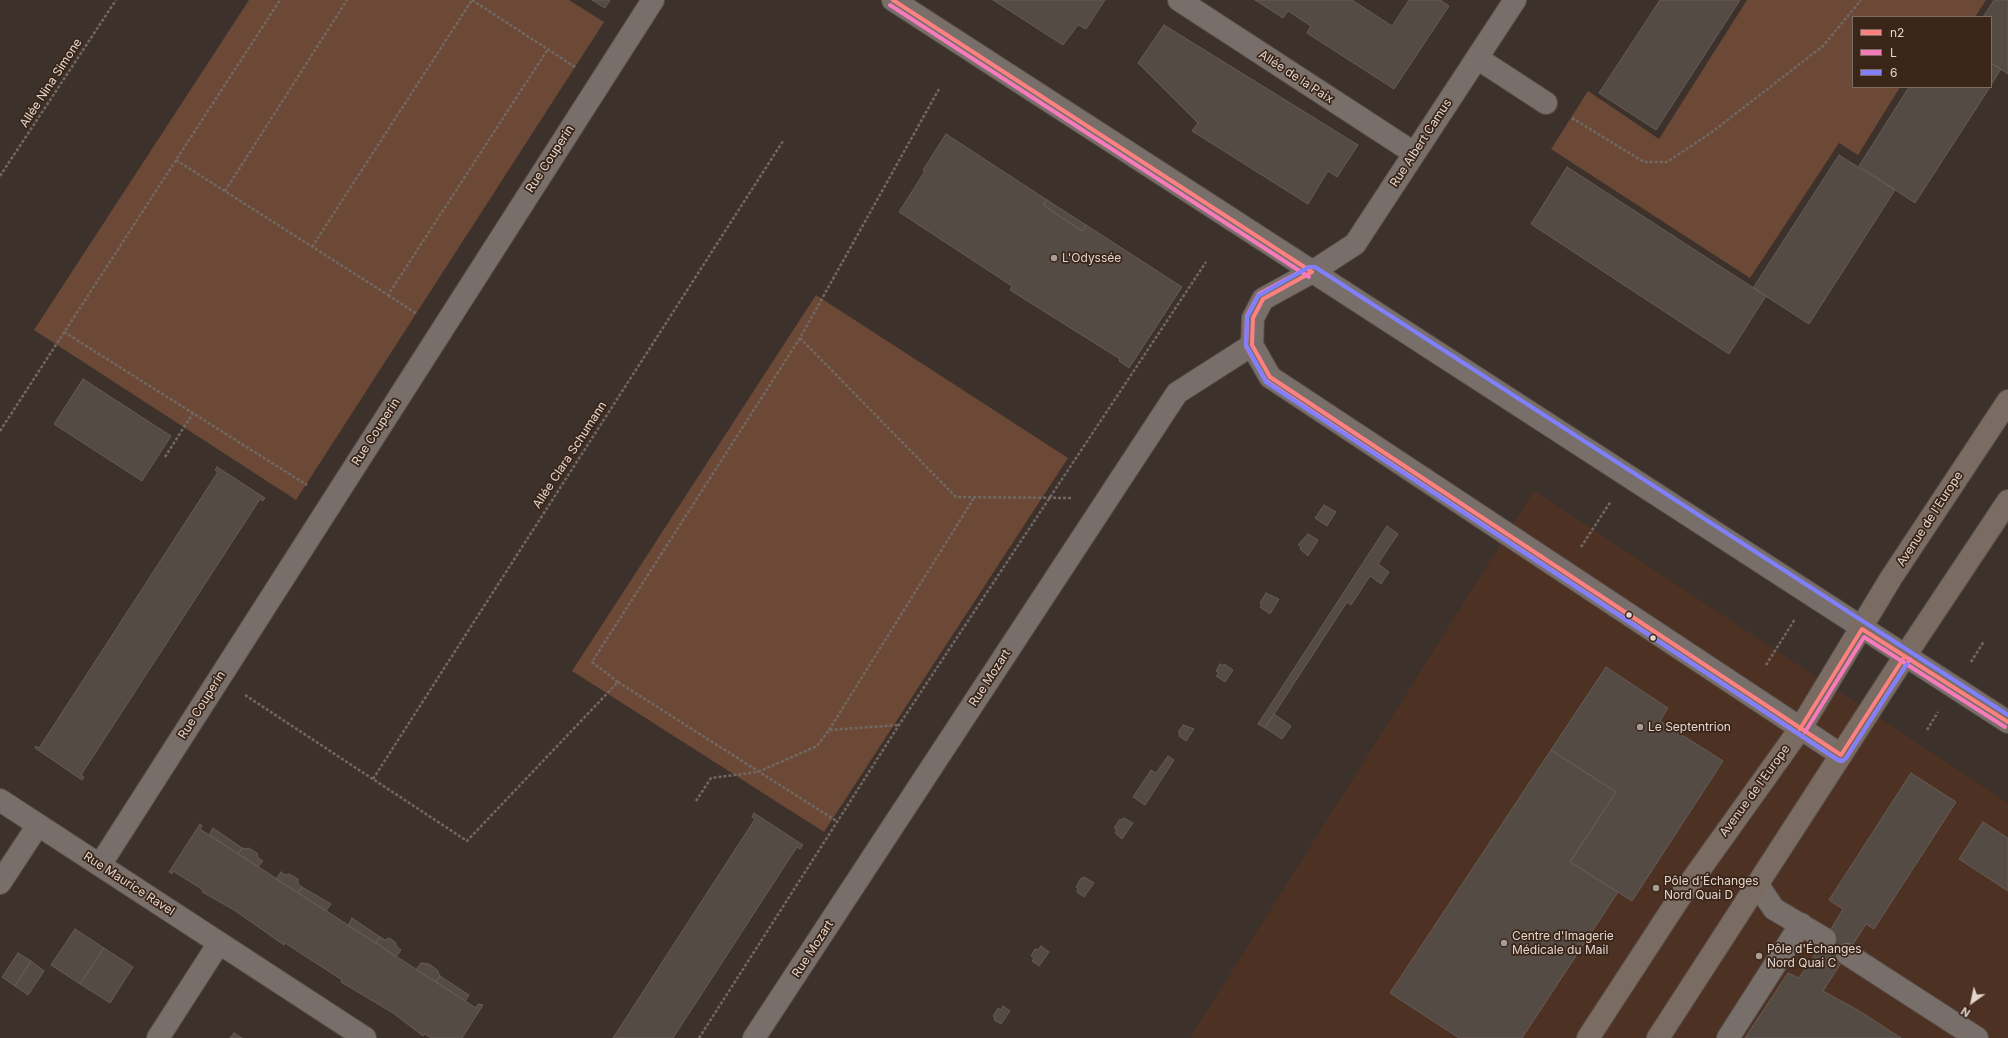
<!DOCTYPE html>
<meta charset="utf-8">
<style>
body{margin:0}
#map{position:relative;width:2008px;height:1038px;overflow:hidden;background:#3d312b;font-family:Inter,sans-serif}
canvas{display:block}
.legend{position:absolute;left:1852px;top:16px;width:140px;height:72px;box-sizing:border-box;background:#3a2519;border:1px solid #7e6b61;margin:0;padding:5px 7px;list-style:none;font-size:12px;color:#e3d5cd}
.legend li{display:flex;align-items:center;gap:8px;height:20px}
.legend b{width:20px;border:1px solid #7e6b61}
.north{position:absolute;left:1952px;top:982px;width:40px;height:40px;-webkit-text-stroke:3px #3a2519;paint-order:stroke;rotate:213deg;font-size:11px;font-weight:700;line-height:16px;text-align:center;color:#e3d5cd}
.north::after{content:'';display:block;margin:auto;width:14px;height:18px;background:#e3d5cd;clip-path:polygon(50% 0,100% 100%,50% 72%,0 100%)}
</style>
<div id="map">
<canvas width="2008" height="1038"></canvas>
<ul class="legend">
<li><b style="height:5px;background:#ff8080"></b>n2</li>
<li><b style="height:5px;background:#f77abb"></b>L</li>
<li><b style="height:5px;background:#8080ff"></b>6</li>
</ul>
<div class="north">N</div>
</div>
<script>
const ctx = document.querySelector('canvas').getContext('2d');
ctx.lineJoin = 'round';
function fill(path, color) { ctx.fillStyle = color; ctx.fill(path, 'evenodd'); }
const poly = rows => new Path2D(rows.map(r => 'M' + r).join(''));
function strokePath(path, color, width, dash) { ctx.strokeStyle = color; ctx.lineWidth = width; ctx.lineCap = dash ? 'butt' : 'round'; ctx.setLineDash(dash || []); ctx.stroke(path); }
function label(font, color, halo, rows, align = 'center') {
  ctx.font = font + ' Inter,sans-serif'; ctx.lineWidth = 3.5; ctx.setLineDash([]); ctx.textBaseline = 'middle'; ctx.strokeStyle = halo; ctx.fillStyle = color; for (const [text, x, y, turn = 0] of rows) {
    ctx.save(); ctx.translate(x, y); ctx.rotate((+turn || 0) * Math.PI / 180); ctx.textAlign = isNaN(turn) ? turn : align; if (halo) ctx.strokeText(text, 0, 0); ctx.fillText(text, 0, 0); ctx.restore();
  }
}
const built = poly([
 [1534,491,2008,803,2008,1038,1190,1038]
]);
const green = poly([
 [249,0,569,0,604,22,296,500,34,330],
 [1747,0,1986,0,1975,17,1853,17,1853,87,1900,87,1858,155,1839,143,1750,278,1551,149,1588,91,1659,139],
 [816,295,1068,458,824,832,572,671]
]);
const building = poly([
 [592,0,610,0,605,8,592,0],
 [993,0,1105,0,1086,29,1078,25,1063,45,993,0],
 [1255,0,1352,0,1392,26,1409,0,1440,0,1449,6,1394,89,1307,33,1311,26,1288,11,1283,18,1255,0],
 [1660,0,1740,0,1656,130,1599,93,1660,0],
 [1994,0,2008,0,2008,74,1991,63,1991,17,1983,17,1994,0],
 [1164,25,1358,145,1337,177,1328,171,1308,204,1192,131,1198,123,1138,63,1164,25],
 [1991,63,2001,69,1991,85,1991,63],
 [1909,87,1990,87,1915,203,1859,166,1909,87],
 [946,134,1047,200,1043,205,1082,231,1086,225,1182,287,1129,368,1119,361,1120,359,1010,290,1012,286,899,212,925,171,923,170,946,134],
 [1839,155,1895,190,1809,324,1753,288,1839,155],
 [1567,167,1766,296,1729,354,1531,224,1567,167],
 [1047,200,1086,225,1082,231,1043,205,1047,200],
 [83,379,171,436,142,481,54,424,83,379],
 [217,467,265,498,263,501,260,499,81,775,84,777,82,780,35,748,36,746,39,748,218,472,215,470,217,467],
 [1324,505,1336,512,1327,526,1315,518,1324,505],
 [1387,526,1398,534,1378,564,1389,572,1381,584,1370,576,1351,605,1347,602,1265,728,1258,724,1387,526],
 [1308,534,1318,540,1308,556,1300,549,1301,546,1298,545,1308,534],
 [1266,593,1279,599,1270,614,1260,607,1262,604,1260,603,1266,593],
 [1220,664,1223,666,1224,664,1233,670,1225,682,1216,676,1219,673,1216,671,1220,664],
 [1606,667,1668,708,1660,721,1723,761,1632,901,1570,862,1616,792,1551,750,1606,667],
 [1274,714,1291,726,1282,739,1265,728,1274,714],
 [1183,725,1194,729,1186,741,1179,736,1180,734,1178,732,1183,725],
 [1551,750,1616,792,1570,862,1618,892,1522,1038,1459,1038,1390,993,1551,750],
 [1168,756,1174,760,1145,805,1133,797,1151,770,1156,773,1168,756],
 [1911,773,1956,802,1874,929,1866,924,1823,991,1861,1012,1901,1038,1745,1038,1788,973,1799,978,1825,939,1843,909,1829,900,1911,773],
 [754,813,803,845,800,849,797,847,673,1038,613,1038,755,819,752,817,754,813],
 [1124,818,1133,823,1122,839,1115,833,1117,830,1114,828,1120,819,1122,820,1124,818],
 [1983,822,2008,838,2008,891,1959,859,1983,822],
 [200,824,202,826,200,829,476,1008,478,1004,483,1005,462,1038,431,1038,425,1034,423,1036,393,1013,341,982,342,980,285,943,284,945,234,910,202,892,203,890,173,871,172,874,169,872,200,824],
 [213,828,242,848,238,854,209,835,213,828],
 [242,848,245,849,249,848,257,853,258,858,263,861,258,867,238,854,242,848],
 [281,872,285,875,289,874,298,879,298,884,302,887,298,893,276,879,281,872],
 [1084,877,1094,883,1084,897,1077,892,1078,889,1076,887,1081,878,1083,879,1084,877],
 [302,887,331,904,326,911,298,893,302,887],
 [352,918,380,937,376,943,348,926,352,918],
 [75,929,104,948,80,984,51,965,75,929],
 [380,937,385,940,389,938,396,943,396,946,401,950,396,957,376,943,380,937],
 [1041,946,1049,952,1039,966,1032,961,1034,958,1031,956,1035,949,1038,950,1041,946],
 [104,948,133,967,110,1003,80,984,104,948],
 [18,953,31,961,15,986,2,977,18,953],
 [31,961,44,971,28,995,15,986,31,961],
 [421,963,429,964,437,970,440,976,436,982,416,970,421,963],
 [440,976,469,995,465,1001,436,982,440,976],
 [1003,1006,1010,1011,1001,1024,994,1020,995,1017,993,1016,998,1008,1001,1010,1003,1006],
 [234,1033,242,1038,230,1038,234,1033]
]);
const path = poly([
 [472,0,575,67],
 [939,89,800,338,956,497,1072,498],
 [1572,118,1644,162,1667,162,1712,132,1823,46,1861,0],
 [176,160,388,295,548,49],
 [0,176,116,0],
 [225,191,347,0],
 [312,247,472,0],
 [388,295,417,314],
 [64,332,307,485],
 [0,431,280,0],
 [165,457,193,413],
 [1581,547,1611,501],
 [1971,662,1984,641],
 [1766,665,1795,619],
 [618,682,592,662,800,338],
 [245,695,467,841,618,682,838,822],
 [829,730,974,498],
 [1927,730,1938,712],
 [373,779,783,141],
 [696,801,711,778,758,772,817,746,829,730,899,725],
 [699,1038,899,725,1206,262]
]);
const minor = poly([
 [893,0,2008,722],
 [1179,0,1414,153],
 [1515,0,1355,244,1312,272,1263,299,1253,318,1252,345,1270,377,1841,755],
 [1477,58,1546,103],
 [0,800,365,1038],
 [100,865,653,0],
 [0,883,38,825],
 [1757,884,1774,909,1825,939],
 [1847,954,1977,1038],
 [158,1038,219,943],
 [754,1038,1177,393,1252,345],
 [1728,1038,1801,924]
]);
const major = poly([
 [1588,1038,1680,897,1800,729,1891,578,2008,401],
 [1658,1038,1905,656,2008,501]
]);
const bus1 = poly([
 [893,0,1312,272],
 [1312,272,1263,299,1253,318,1252,345,1270,377,1841,755,1905,656],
 [1800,729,1862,629,2008,722]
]);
const bus2 = poly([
 [890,5,1309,277],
 [1309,267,1259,294,1247,316,1246,346,1266,381,1838,760,1842,761,1846,758,1910,659],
 [1805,732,1864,637,2005,727]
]);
const bus3 = poly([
 [1907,664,1846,758,1842,761,1838,760,1266,382,1246,345,1247,317,1258,296,1309,267,1315,267,2008,715]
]);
const markers = [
 [1054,258,4,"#a99c94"],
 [1629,615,3.5,"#e3d5cd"],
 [1653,638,3.5,"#e3d5cd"],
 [1640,727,4,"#a99c94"],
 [1656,888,4,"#a99c94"],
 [1504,943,4,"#a99c94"],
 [1759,956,4,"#a99c94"]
];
const streetNames = [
 ["Allée de la Paix",1296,77,33],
 ["Allée Nina Simone",51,83,-57],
 ["Rue Albert Camus",1421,143,-57],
 ["Rue Couperin",550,159,-57],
 ["Rue Couperin",376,432,-57],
 ["Allée Clara Schumann",570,455,-57],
 ["Avenue de l'Europe",1930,519,-57],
 ["Rue Mozart",990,678,-57],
 ["Rue Couperin",202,705,-58],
 ["Avenue de l'Europe",1755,791,-54],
 ["Rue Maurice Ravel",129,884,33],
 ["Rue Mozart",813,949,-57]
];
const poiNames = [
 ["L'Odyssée",1062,258],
 ["Le Septentrion",1648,727],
 ["Pôle d'Échanges",1664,881],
 ["Nord Quai D",1664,895],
 ["Centre d'Imagerie",1512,936],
 ["Médicale du Mail",1512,950],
 ["Pôle d'Échanges",1767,949],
 ["Nord Quai C",1767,963]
];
fill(built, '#4d3224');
fill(green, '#6c4936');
fill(building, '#554b45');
strokePath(building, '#665b56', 1);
strokePath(minor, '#594e49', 24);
strokePath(major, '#594e49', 24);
strokePath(path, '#726863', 2.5, [3, 2]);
strokePath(minor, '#786f6a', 22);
strokePath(major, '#7a6c62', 22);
strokePath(bus1, '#ff8080', 4);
strokePath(bus2, '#f77abb', 4);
strokePath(bus3, '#8080ff', 4);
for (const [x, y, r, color] of markers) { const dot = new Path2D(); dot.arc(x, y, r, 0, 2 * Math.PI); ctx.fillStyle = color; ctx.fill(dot); strokePath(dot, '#3a2519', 1.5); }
label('12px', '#e3d5cd', '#3a2519', streetNames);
label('12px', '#e3d5cd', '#3a2519', poiNames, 'left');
</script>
